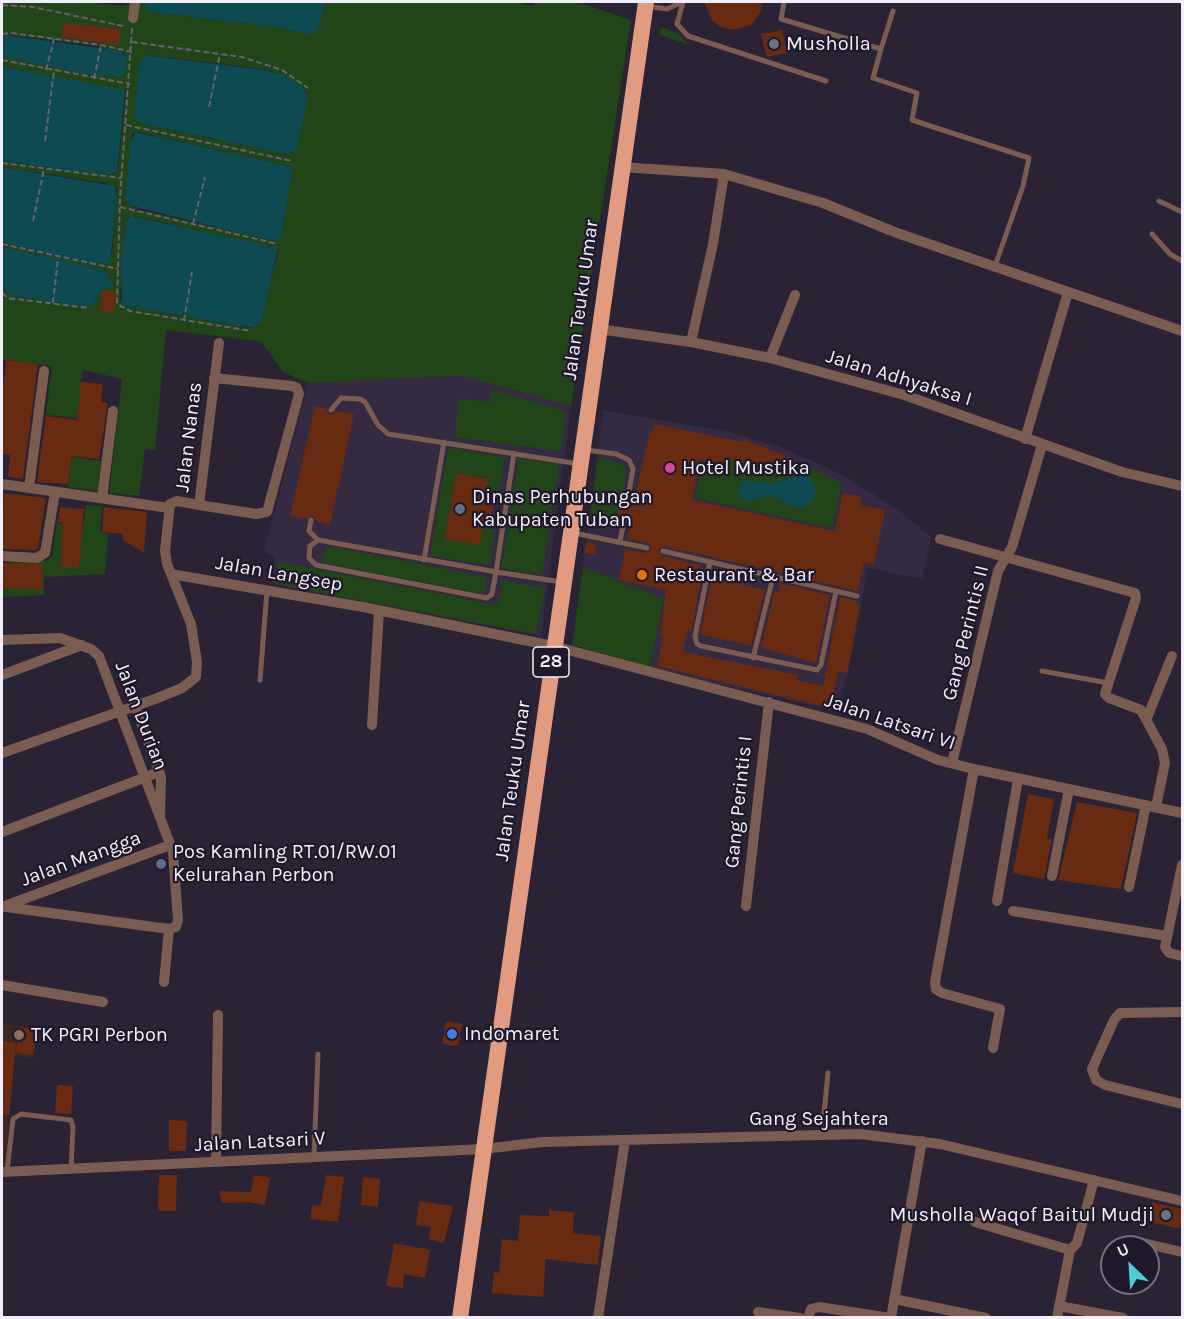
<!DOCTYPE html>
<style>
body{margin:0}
#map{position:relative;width:1184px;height:1319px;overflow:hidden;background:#2a2335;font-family:Karla,sans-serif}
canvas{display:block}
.frame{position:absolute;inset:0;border:3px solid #f2edfa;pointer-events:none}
.north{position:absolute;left:1100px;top:1235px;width:60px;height:60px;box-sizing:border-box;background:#20192b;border:2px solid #746e7e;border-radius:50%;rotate:335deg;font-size:16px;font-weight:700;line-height:24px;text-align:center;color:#f2edfa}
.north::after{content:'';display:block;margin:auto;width:21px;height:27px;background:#52cbd8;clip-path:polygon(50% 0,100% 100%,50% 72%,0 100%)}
</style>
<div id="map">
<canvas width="1184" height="1319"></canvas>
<div class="frame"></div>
<div class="north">U</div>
</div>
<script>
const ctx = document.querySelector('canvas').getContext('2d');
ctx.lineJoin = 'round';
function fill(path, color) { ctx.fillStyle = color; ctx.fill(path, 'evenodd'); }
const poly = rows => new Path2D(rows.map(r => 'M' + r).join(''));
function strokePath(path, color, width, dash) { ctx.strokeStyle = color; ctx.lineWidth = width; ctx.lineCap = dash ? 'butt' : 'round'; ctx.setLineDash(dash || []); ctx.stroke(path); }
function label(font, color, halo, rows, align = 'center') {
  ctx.font = font + ' Karla,sans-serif'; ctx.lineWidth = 4.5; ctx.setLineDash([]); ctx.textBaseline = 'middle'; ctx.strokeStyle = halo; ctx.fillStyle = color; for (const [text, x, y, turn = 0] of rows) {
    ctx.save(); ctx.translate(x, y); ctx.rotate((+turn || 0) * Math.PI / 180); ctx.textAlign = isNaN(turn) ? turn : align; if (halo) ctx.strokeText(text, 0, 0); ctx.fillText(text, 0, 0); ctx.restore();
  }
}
const built = poly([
 [462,376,571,406,541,636,271,584,275,557,264,552,308,383],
 [603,410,729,432,780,447,845,476,901,512,931,537,922,579,868,568,848,673,836,711,650,668,664,599,583,567]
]);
const education = poly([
 [2,1023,38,1029,34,1058,15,1056,5,1168,2,1168]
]);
const green = poly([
 [2,2,88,2,124,6,132,2,144,2,147,9,152,12,276,27,311,35,319,28,325,2,521,2,532,6,534,2,578,2,631,20,571,406,462,376,308,383,283,372,263,344,257,341,166,330,155,450,145,449,139,496,109,493,122,379,83,370,77,418,46,415,52,366,2,359,2,284,8,295,85,306,93,305,101,289,114,288,102,269,31,255,2,247,2,242,39,253,104,264,112,254,117,188,106,183,2,167,2,160,54,169,115,174,118,170,126,91,2,67,2,56,115,77,125,73,127,57,99,46,20,36,6,35,2,40],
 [149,55,257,68,273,72,301,85,307,93,296,151,287,154,139,123,134,114,140,62],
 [138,132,293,167,281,237,276,241,240,233,136,209,127,203,131,140,132,133],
 [134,216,279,249,259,324,250,328,238,326,123,305,120,299,125,225,128,217],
 [661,27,679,34,689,45,660,35],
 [491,390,566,411,561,451,454,437,459,398,490,402],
 [448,448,505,457,499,495,485,493,488,478,456,473,483,528,495,530,489,565,430,556],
 [72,457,101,461,98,491,68,487],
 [519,458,559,464,542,575,501,569],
 [598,458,618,462,627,470,622,503,617,521,611,528,589,526],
 [727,458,793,472,796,461,842,483,832,528,695,498,703,461,725,465],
 [86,505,102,506,100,532,108,534,105,574,44,577,44,595,2,597,2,563,48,560,52,556,57,523,83,529],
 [326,546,487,577,484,594,322,563],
 [279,562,497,605,503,580,545,588,536,634,275,584],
 [583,567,664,599,650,668,572,645]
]);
const water = poly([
 [144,2,325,2,319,28,311,35,276,27,152,12,147,9],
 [6,35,120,51,127,57,125,73,120,77,94,75,4,57,2,56,2,40],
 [145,55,265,70,288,77,301,85,308,96,296,151,287,154,139,123,134,114,140,62],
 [2,67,125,90,117,172,110,174,54,169,2,160],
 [136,132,293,167,281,237,276,241,240,233,128,205,125,197,131,140],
 [2,167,115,186,117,199,110,262,104,264,47,254,2,242],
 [131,216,278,248,261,322,253,327,238,326,122,305,121,264,126,221],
 [2,247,102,269,108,275,114,288,101,289,94,303,89,307,8,295,2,284],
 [801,474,810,478,816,489,813,501,803,508,794,508,775,497,761,497,749,502,740,497,738,490,744,480,772,484]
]);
const building = poly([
 [704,2,763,2,760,13,751,25,733,30,719,26,712,20],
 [64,23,121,29,118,45,61,37],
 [782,30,787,53,767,57,761,34],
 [102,290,116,291,114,312,100,311],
 [6,360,38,364,23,479,8,477,10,455,2,454,2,402],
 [81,382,103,384,101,402,108,403,99,459,72,456,68,484,37,482,46,416,77,420],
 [315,406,326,408,330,415,337,411,354,414,330,525,316,521,312,515,306,519,290,516],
 [654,424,743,442,744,439,795,460,793,471,726,458,725,464,700,459,692,500,835,531,843,493,862,497,860,505,885,510,874,564,864,562,858,591,664,546,658,549,662,556,700,565,698,574,702,575,691,632,687,631,683,652,798,675,797,680,823,686,840,597,857,601,856,604,860,605,847,673,838,671,830,708,657,666,663,638,660,637,666,590,619,580,625,549,647,553,652,548,649,543,627,539,631,522,626,516,617,519,622,495,627,502,635,498,650,430,653,431],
 [456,473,488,479,484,500,494,502,490,524,484,524,480,545,445,539],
 [4,493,46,498,38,548,35,550,2,549],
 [60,507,84,509,79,568,61,567,63,523,58,522],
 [104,507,147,512,144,553,123,540,123,534,102,532],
 [586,542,596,544,595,554,584,553],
 [2,563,42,564,42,589,2,588],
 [712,577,765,590,751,646,700,634],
 [780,583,830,595,816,663,761,648,774,592,778,592],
 [1028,794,1054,799,1047,839,1052,839,1044,879,1013,873],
 [1077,802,1137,813,1121,889,1058,880],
 [446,1021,462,1024,458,1046,442,1044],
 [20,1027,37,1029,33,1055,16,1053],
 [2,1041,16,1043,9,1115,2,1115],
 [57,1085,73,1086,71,1114,55,1113],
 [169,1120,187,1121,186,1151,169,1151],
 [159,1175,177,1175,176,1211,158,1211],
 [254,1175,270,1178,265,1205,248,1202,222,1203,219,1191,251,1192],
 [326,1175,344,1177,338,1222,310,1219,312,1205,321,1206],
 [363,1177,380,1179,378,1207,361,1205],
 [419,1201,453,1206,444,1243,428,1239,431,1227,416,1225],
 [1152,1202,1182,1209,1180,1229,1147,1221],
 [549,1210,574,1212,573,1233,601,1236,598,1265,546,1259,543,1297,492,1293,494,1272,499,1273,502,1239,518,1241,520,1215,549,1216],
 [394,1243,430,1250,425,1278,404,1274,403,1288,386,1286]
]);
const path = poly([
 [2,5,33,7,123,26],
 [132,28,120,198,117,304,130,311,251,331],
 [2,34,11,33,101,45,132,52],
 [132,42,242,57,282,70,308,88],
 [2,60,130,84],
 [46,70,54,39],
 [94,79,101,45],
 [209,107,220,54],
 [126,125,292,161],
 [45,141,54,71],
 [2,163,121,178],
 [120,207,278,244],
 [33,221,44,169],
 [193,224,205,177],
 [2,244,118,269],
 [2,293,8,298,88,308],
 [53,303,58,258],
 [184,321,192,272]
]);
const service = poly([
 [683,2,677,24,688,36,826,81],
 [784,2,781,19,881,49,873,78,917,93,912,120,1029,158,1023,186,995,266],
 [646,6,667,9,682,2],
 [881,49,893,11],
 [1159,201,1182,212],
 [1152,234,1170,254,1182,261],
 [331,410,341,398,360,399,365,402,378,425,388,434,579,464],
 [586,450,616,454,629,460,633,469,628,497],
 [514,453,496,572,492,594,487,598,316,565,309,558,310,546,318,540,496,572,562,582],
 [311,520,309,531,318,540],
 [574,533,647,548],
 [620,541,624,521],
 [663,551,857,596],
 [424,560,444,442],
 [710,562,695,636,697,644,701,646,817,670,821,665,836,591],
 [753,658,773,577],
 [1042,671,1108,683],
 [260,680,267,590],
 [822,1134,828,1073],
 [314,1157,318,1054],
 [7,1172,13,1119,21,1114,71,1120,73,1127,71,1169]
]);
const minor = poly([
 [133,18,135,2],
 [621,167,724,174,823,203,897,233,1182,331],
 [598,329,691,342,770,358,904,395,1122,472,1182,486],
 [691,342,713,244,724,174],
 [770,358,795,295],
 [1025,439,1068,292],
 [2,484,169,508],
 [29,488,44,371],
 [102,498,113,411],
 [199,505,256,514,267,512,299,394,297,388,292,386,214,378],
 [940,539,1135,593,1136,598,1105,694,1109,698,1141,710,1162,749,1165,763,1156,807],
 [2,556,37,558,45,553,55,492],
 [171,574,363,607,553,646,867,729,938,760,974,769,1182,813],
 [2,640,60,638,91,649,99,656,173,852,178,920,176,927,169,929],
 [2,675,82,645],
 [135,706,161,777,160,815],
 [1147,718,1172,656],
 [372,725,379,611],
 [2,753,155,699,182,688,196,677,197,662,191,624,167,564,165,551,170,504,177,501,199,505,219,343],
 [952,763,998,571,1012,547,1042,445],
 [974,769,935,982,936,989,942,993,1000,1009,993,1048],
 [2,832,159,772],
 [1182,865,1165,947,1169,953,1182,956],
 [1052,876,1069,789],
 [1129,887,1146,805],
 [997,901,1018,779],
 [746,906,769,702],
 [2,907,170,845],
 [6,907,169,929],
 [1013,911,1167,936],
 [164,982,169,929],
 [2,985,103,1002],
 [1182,1012,1120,1013,1114,1020,1092,1069,1096,1080,1105,1085,1182,1104],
 [216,1162,218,1015],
 [2,1172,484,1149,542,1142,860,1134,940,1144,1182,1201],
 [975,1222,1070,1250],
 [1143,1243,1182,1252],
 [894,1299,986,1318],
 [1059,1306,1123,1318],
 [758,1312,800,1318],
 [598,1318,625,1140],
 [808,1318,811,1309,819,1307,890,1318],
 [891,1318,922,1141],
 [1057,1318,1070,1250,1077,1243,1094,1180]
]);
const trunk = poly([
 [460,1318,646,2]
]);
const markers = [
 [774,44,6,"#6b7280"],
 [670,468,6,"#d1479c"],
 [460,509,6,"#5c6f8a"],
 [642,575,6,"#e8710a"],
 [161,864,6,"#5c6f8a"],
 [452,1034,6,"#3f7fe0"],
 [19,1035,6,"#8d6e63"],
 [1166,1215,6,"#6b7280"]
];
const shields = [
 [551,662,36]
];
const shieldNames = [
 ["28",551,662]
];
const poiNames = [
 ["Musholla",786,44],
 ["Hotel Mustika",682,468],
 ["Dinas Perhubungan",472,497],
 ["Kabupaten Tuban",472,520],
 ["Restaurant & Bar",654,575],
 ["Pos Kamling RT.01/RW.01",173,852],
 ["Kelurahan Perbon",173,875],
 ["Indomaret",464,1034],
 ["TK PGRI Perbon",31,1035],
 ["Musholla Waqof Baitul Mudji",1154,1215,"right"]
];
const streetNames = [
 ["Jalan Teuku Umar",581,300,-82],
 ["Jalan Adhyaksa I",899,378,17],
 ["Jalan Nanas",189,437,-83],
 ["Jalan Langsep",279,574,10],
 ["Gang Perintis II",966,633,-76],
 ["Jalan Durian",141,716,69],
 ["Jalan Latsari VI",890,722,19],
 ["Jalan Teuku Umar",513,781,-82],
 ["Gang Perintis I",739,802,-84],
 ["Jalan Mangga",81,859,-20],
 ["Gang Sejahtera",819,1119],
 ["Jalan Latsari V",260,1142,-3]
];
fill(built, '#342a42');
fill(education, '#3b2921');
fill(green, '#224419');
fill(water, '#0e4a51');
fill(building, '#682a10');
strokePath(path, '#676171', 2, [6, 3]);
strokePath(service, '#7b5c51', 5);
strokePath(minor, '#7b5c51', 10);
strokePath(trunk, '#e09b81', 16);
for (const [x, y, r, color] of markers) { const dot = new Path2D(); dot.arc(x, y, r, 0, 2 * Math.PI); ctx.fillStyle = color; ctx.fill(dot); strokePath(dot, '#20192b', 2); }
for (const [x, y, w] of shields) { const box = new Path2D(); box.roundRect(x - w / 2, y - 15, w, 30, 4.5); ctx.fillStyle = '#20192b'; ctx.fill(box); strokePath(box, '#f2edfa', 1.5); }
label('bold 18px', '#f2edfa', null, shieldNames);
label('20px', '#f2edfa', '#20192b', poiNames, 'left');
label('20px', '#f2edfa', '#20192b', streetNames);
</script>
